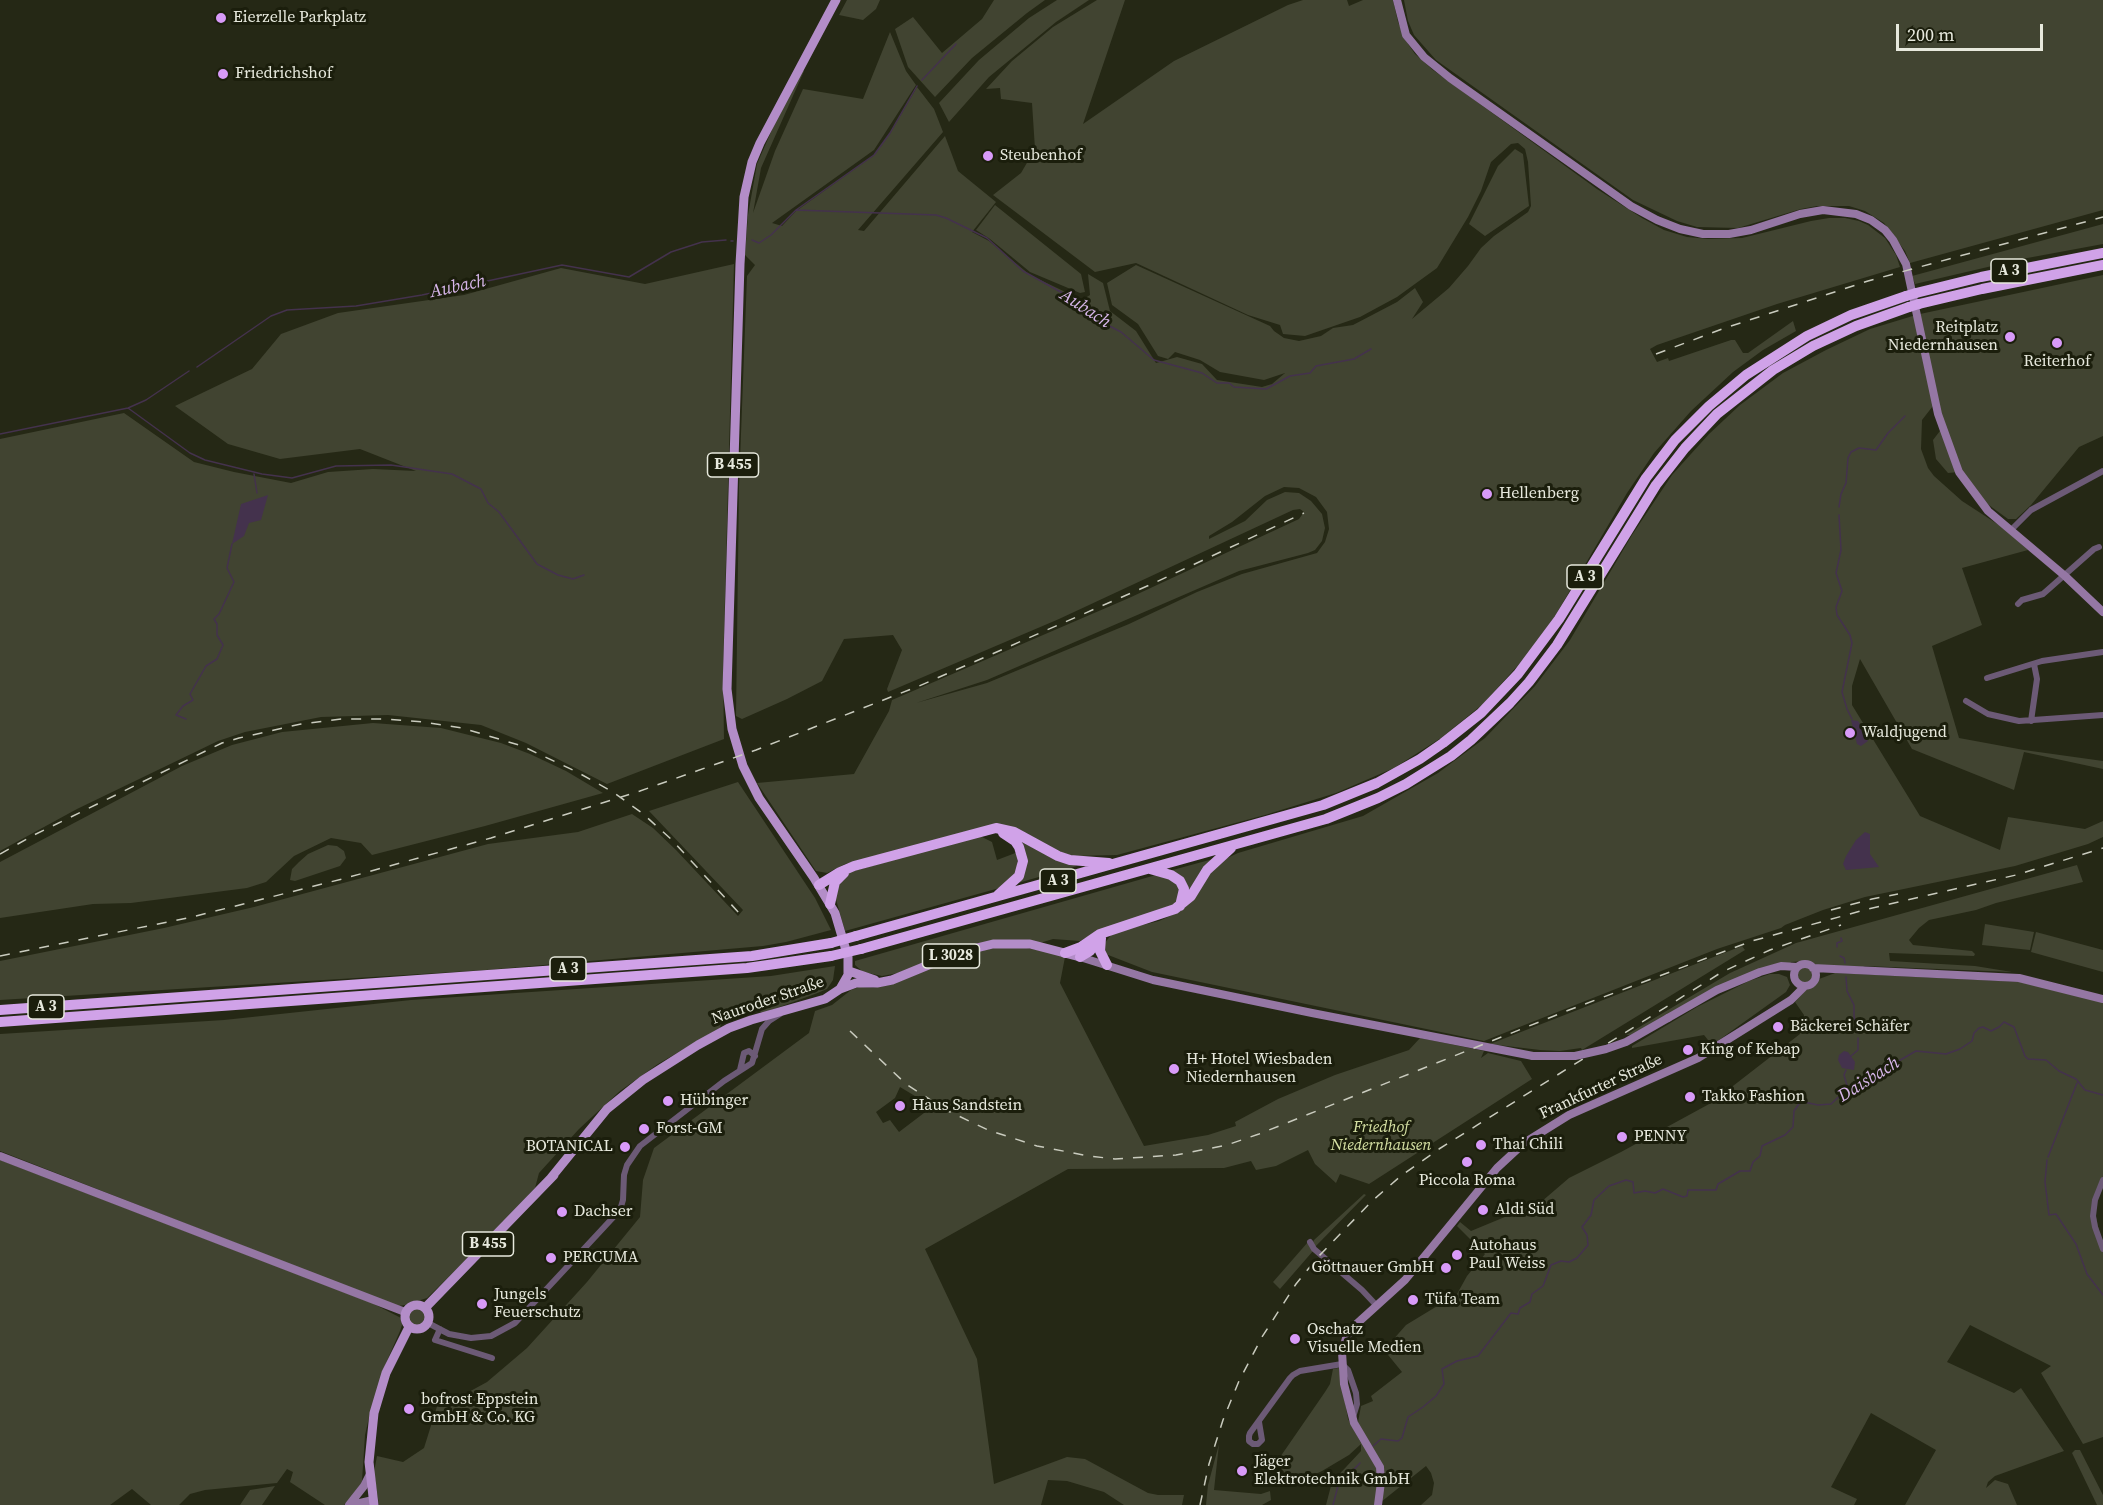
<!DOCTYPE html>
<meta charset="utf-8">
<style>
body{margin:0}
#map{position:relative;width:2103px;height:1505px;overflow:hidden;background:#252815;font-family:"Source Serif 4",serif}
canvas{display:block}
.scale{position:absolute;left:1896px;top:24px;width:147px;height:27px;box-sizing:border-box;border:3px solid #e7e9dd;border-top:0;padding-left:8px;font-size:18px;line-height:21px;white-space:nowrap;color:#e7e9dd;-webkit-text-stroke:4px #1b1e0c;paint-order:stroke}
</style>
<div id="map">
<canvas width="2103" height="1505"></canvas>
<div class="scale">200 m</div>
</div>
<script>
const ctx = document.querySelector('canvas').getContext('2d');
ctx.lineJoin = 'round';
function fill(path, color) { ctx.fillStyle = color; ctx.fill(path, 'evenodd'); }
const poly = rows => new Path2D(rows.map(r => 'M' + r).join(''));
function strokePath(path, color, width, dash) { ctx.strokeStyle = color; ctx.lineWidth = width; ctx.lineCap = dash ? 'butt' : 'round'; ctx.setLineDash(dash || []); ctx.stroke(path); }
function label(font, color, halo, rows, align = 'center') {
  ctx.font = font + ' "Source Serif 4",serif'; ctx.lineWidth = 6; ctx.setLineDash([]); ctx.textBaseline = 'middle'; ctx.strokeStyle = halo; ctx.fillStyle = color; for (const [text, x, y, turn = 0] of rows) {
    ctx.save(); ctx.translate(x, y); ctx.rotate((+turn || 0) * Math.PI / 180); ctx.textAlign = isNaN(turn) ? turn : align; if (halo) ctx.strokeText(text, 0, 0); ctx.fillText(text, 0, 0); ctx.restore();
  }
}
const green = poly([
 [847,0,880,0,876,9,863,20,839,15],
 [994,0,1045,0,1027,13,972,58,935,97,908,67,895,29,913,17,942,53,982,19],
 [1057,0,1089,0,1056,22,989,77,949,122,939,103,979,60,1029,18],
 [1097,0,1125,0,1083,124,1174,61,1288,5,1303,0,1347,0,1349,6,1363,0,1393,0,1398,22,1406,41,1415,54,1433,70,1597,189,1642,218,1664,230,1687,237,1708,239,1742,238,1811,221,1829,218,1845,218,1859,221,1868,225,1885,238,1896,255,1900,267,1777,304,1657,345,1650,349,1657,362,1668,358,1669,361,1731,340,1735,340,1743,353,1748,353,1793,321,1796,331,1763,350,1733,372,1691,411,1654,453,1627,493,1555,616,1530,652,1483,704,1441,738,1394,768,1336,793,1265,815,1117,855,1072,856,1057,851,995,825,845,864,827,873,816,871,757,783,854,774,889,711,892,700,1129,598,1299,519,1304,512,1300,509,1293,510,1059,619,888,692,887,689,902,650,893,635,844,639,822,681,787,699,742,719,736,716,739,486,747,276,755,265,745,255,748,215,757,164,775,123,802,70,804,71,761,168,753,213,775,151,803,89,863,99,890,32,906,71,916,85,874,150,772,223,782,226,796,211,874,155,890,133,917,87,934,109,943,132,858,230,864,231,945,136,958,171,996,202,972,232,989,241,1030,275,1082,300,1090,295,1088,274,1103,283,1110,311,1136,331,1156,363,1177,357,1202,364,1217,380,1262,387,1272,384,1285,373,1264,380,1220,372,1200,360,1175,352,1168,359,1158,356,1138,324,1112,305,1107,283,1136,265,1270,326,1274,331,1284,338,1299,341,1321,336,1333,328,1353,325,1397,302,1415,288,1423,302,1412,319,1449,288,1468,266,1481,248,1494,236,1528,212,1531,206,1528,162,1525,149,1518,143,1511,144,1491,162,1481,191,1468,217,1437,268,1397,297,1360,317,1305,336,1283,334,1280,325,1248,315,1136,263,1095,272,993,195,1021,173,1035,149,1032,103,1001,99,1000,88,986,89,1012,61,1053,27],
 [1284,487,1299,488,1316,497,1327,512,1329,529,1325,542,1317,553,1242,574,1197,592,1129,624,987,683,916,703,987,680,1239,571,1308,553,1315,550,1322,541,1325,528,1322,514,1311,501,1299,493,1285,492,1267,500,1245,521,1209,539,1209,536,1232,522,1265,496],
 [1404,0,2103,0,2103,210,1910,263,1905,251,1884,223,1865,211,1849,206,1817,206,1801,209,1738,228,1697,227,1677,221,1633,200,1436,60,1414,35,1408,21],
 [1515,149,1523,154,1529,206,1485,236,1469,224,1498,166],
 [995,205,1081,274,1085,292,1080,293,1030,272,990,239,976,230],
 [2103,224,2103,244,2022,259,1915,284,1912,276],
 [734,264,723,672,724,739,607,784,526,743,481,725,388,715,321,717,245,732,218,741,77,809,0,851,0,439,124,413,194,462,234,472,291,483,328,472,373,469,416,471,360,449,280,459,228,444,175,406,252,369,281,334,338,313,464,295,561,268,645,284],
 [2103,275,2103,436,2079,447,2031,505,2016,519,2008,519,1986,503,1960,469,1940,411,1920,314],
 [1916,315,1936,402,1922,420,1921,449,1928,468,1934,476,1962,501,2002,527,2028,550,1962,568,1982,625,1932,646,1959,738,2024,750,2103,761,2103,769,2024,752,2014,790,1912,749,1860,659,1852,686,1852,705,1920,816,2000,850,2008,817,2085,829,2103,821,2103,837,2088,844,2015,866,1865,897,1823,910,1785,925,1781,928,1717,949,1484,1041,1152,972,1103,953,1104,944,1111,935,1122,930,1159,921,1179,912,1212,870,1225,859,1238,853,1363,816,1438,773,1485,738,1535,686,1570,640,1632,535,1672,475,1709,434,1740,405,1783,373,1826,350,1870,329],
 [1943,427,1959,472,1948,473,1936,459,1933,440],
 [373,723,441,728,501,743,530,754,566,771,603,793,485,826,372,855,361,843,331,838,294,856,266,882,247,888,131,903,93,904,0,918,0,862,182,766,232,745,282,732],
 [738,782,815,898,831,930,786,942,763,946,486,970,0,1000,0,961,164,928,254,907,488,844,578,832,632,814,653,828,676,850,738,916,743,910,649,811],
 [978,835,992,842,997,860,1018,852,1017,871,1003,887,845,931,835,896,836,887,847,873],
 [1019,840,1062,861,1077,866,1018,883],
 [328,845,337,846,344,851,346,858,340,866,295,881,290,880,292,869,299,862,308,854],
 [1213,859,1188,896,1169,871],
 [2077,865,2083,882,1996,903,1976,910,1929,920,1919,928,1909,940,1913,945,1972,951,1975,954,1974,956,1889,953,1890,961,1975,966,2012,972,1865,966,1863,967,1816,965,1805,961,1791,962,1789,967,1768,969,1630,1035,1626,1035,1730,973,1796,943],
 [1156,875,1165,876,1181,887,1176,904,1098,931,1080,941,1053,939,1040,943,995,940,909,971,882,976,863,972,855,965,855,961],
 [1985,924,2034,932,2030,950,1982,945],
 [2036,932,2103,950,2103,972,2031,952],
 [1742,946,1745,950,1582,1050,1581,1048,1560,1051,1540,1050,1490,1044],
 [1021,947,1043,951,1065,957,1060,983,1144,1146,1208,1135,1236,1126,1235,1122,1278,1099,1335,1075,1409,1050,1420,1038,1484,1051,1481,1058,1488,1053,1521,1061,1532,1079,1369,1184,1340,1174,1336,1183,1315,1164,1308,1150,1276,1166,1256,1170,1251,1161,1224,1168,1068,1169,925,1249,977,1359,994,1484,1067,1457,1085,1459,1148,1493,1158,1495,1184,1495,1182,1505,1124,1505,1104,1492,1067,1481,1048,1480,1041,1505,379,1505,374,1472,377,1456,403,1462,424,1448,439,1400,465,1394,487,1382,527,1348,587,1282,640,1217,643,1180,654,1148,809,1033,815,1011,832,1005,851,990,859,987,873,988,885,985,961,955,994,948],
 [900,1087,930,1105,924,1113,899,1132,890,1120,883,1123,876,1112,895,1098],
 [835,966,833,980,827,989,815,994,763,1013,749,1006,722,1017,720,1028,658,1064,620,1091,579,1129,539,1173,535,1188,477,1249,427,1298,405,1305,399,1306,384,1301,0,1151,0,1034,224,1020,411,1000,771,976],
 '1796 975a9 9 0 1 1 18 0a9 9 0 1 1-18 0Z',
 [1835,973,2021,982,2103,1002,2103,1180,2094,1208,2103,1249,2103,1437,2083,1444,2041,1373,2051,1366,1970,1325,1947,1362,2014,1393,2021,1388,2064,1451,1995,1476,1988,1482,1986,1488,1995,1480,2008,1484,2017,1505,1905,1505,1936,1450,1871,1413,1831,1487,1857,1499,1854,1505,1421,1505,1432,1495,1434,1483,1431,1473,1426,1466,1381,1502,1381,1505,1326,1505,1332,1482,1361,1451,1361,1444,1349,1455,1322,1471,1295,1484,1276,1463,1325,1392,1330,1384,1333,1369,1339,1368,1348,1419,1361,1443,1358,1422,1361,1406,1373,1401,1371,1396,1402,1372,1384,1350,1406,1325,1457,1294,1467,1276,1485,1254,1457,1226,1460,1222,1471,1231,1541,1202,1569,1178,1621,1152,1711,1103,1800,1034,1804,1015,1795,1002,1806,990,1812,987,1819,979],
 [1770,974,1779,974,1787,977,1790,985,1786,992,1712,1045,1704,1035,1632,1048,1632,1046,1697,1007,1749,981],
 [0,1160,372,1303,401,1318,402,1325,400,1331,386,1363,370,1413,365,1435,362,1481,360,1487,344,1505,325,1505,290,1482,293,1472,287,1469,277,1483,205,1490,190,1494,179,1505,151,1505,132,1489,110,1505,0,1505],
 [1364,1194,1366,1195,1314,1248,1312,1244,1314,1240],
 [1308,1242,1313,1251,1280,1289,1273,1282],
 '408 1317a9 9 0 1 1 18 0a9 9 0 1 1-18 0Z',
 [1219,1444,1214,1490,1261,1494,1270,1491,1271,1500,1262,1505,1206,1505,1208,1485],
 [2075,1450,2080,1450,2103,1495,2103,1505,2097,1505,2072,1453],
 [275,1486,262,1505,240,1505,250,1490]
]);
const water = poly([
 [268,495,261,520,249,523,244,536,232,544,241,504],
 [1851,720,1858,721,1864,730,1863,734,1868,741,1861,746,1857,744],
 [1865,832,1870,834,1870,854,1879,867,1846,870,1843,864,1846,856,1856,840],
 [1844,1051,1848,1052,1855,1062,1854,1070,1842,1068,1838,1060,1839,1055]
]);
const stream = poly([
 [922,80,956,44],
 [796,210,874,155,890,133,917,86],
 [752,240,759,243,771,235,796,210,936,215,946,218,987,238,1023,271,1084,305,1094,318,1121,332,1154,360,1202,373,1217,383,1229,383,1234,387,1266,389,1290,376,1310,373,1316,366,1354,359,1371,349],
 [731,241,733,241],
 [197,367,271,316,287,310,356,306,422,295,562,265,629,277,671,252,702,242,726,240],
 [128,408,190,453,205,460,262,474,292,478,336,466,391,465,452,474,481,489,488,503,499,512,537,564,558,575,573,579,584,575],
 [0,434,128,408,146,400,189,371],
 [254,474,257,493],
 [1839,507,1841,494,1846,483,1848,458,1851,452,1859,448,1876,450,1888,433,1905,416],
 [1839,515,1841,550,1836,573,1842,591,1836,607,1837,615,1850,635,1852,643,1842,692,1847,709,1852,719],
 [186,719,176,715,183,706,193,700,190,694,206,666,217,659,223,645,217,635,217,624,214,619,219,614,234,582,227,568,232,544],
 [1837,947,1837,943,1842,941,1841,938],
 [1840,956,1844,958,1845,963],
 [1846,977,1847,991,1854,1005,1854,1016,1858,1033],
 [1851,1056,1858,1050,1858,1038],
 [1846,1070,1844,1075,1848,1089],
 [2048,1157,2077,1083],
 [2047,1160,2045,1182,2049,1215,2056,1214,2076,1244,2087,1274,2103,1295],
 [1373,1446,1381,1439,1398,1441,1402,1438,1408,1417,1423,1407,1436,1396,1444,1384,1442,1369,1457,1361,1478,1356,1511,1313,1518,1314,1520,1308,1530,1302,1532,1294,1543,1286,1551,1265,1561,1261,1569,1262,1577,1258,1588,1245,1587,1235,1582,1227,1591,1215,1594,1200,1609,1186,1626,1180,1633,1182,1634,1193,1645,1191,1655,1193,1663,1189,1683,1197,1687,1196,1688,1190,1716,1190,1718,1184,1740,1171,1750,1171,1753,1162,1760,1156,1762,1146,1785,1135,1793,1127,1794,1111,1799,1104,1804,1102,1818,1105,1831,1104,1848,1088,1870,1083,1876,1074,1916,1051,1946,1054,1960,1049,1972,1041,1974,1033,1979,1028,1983,1027,1991,1031,1999,1027,2004,1022,2014,1027,2025,1056,2028,1059,2046,1060,2059,1071,2076,1079,2085,1090,2103,1095],
 [1333,1505,1338,1486,1360,1463]
]);
const street = poly([
 [2011,530,2031,510,2103,471],
 [2018,604,2022,600,2043,594,2094,549,2099,547],
 [1987,678,2042,661,2103,652],
 [1966,701,1988,714,2019,721,2103,715],
 [2031,721,2037,679,2034,664],
 [740,1070,744,1053,749,1051,755,1056],
 [2103,1180,2095,1200,2093,1216,2095,1227,2103,1249],
 [1310,1242,1314,1249,1362,1290,1377,1306],
 [428,1323,449,1334,471,1338,491,1336,515,1323,620,1210,623,1200,624,1175,627,1165,640,1146,724,1081,752,1063,762,1029,769,1021,780,1014],
 [440,1329,435,1340,492,1358],
 [1259,1422,1262,1440,1258,1444,1253,1444,1249,1441,1249,1436,1250,1433,1290,1378,1293,1375,1300,1371,1342,1364,1348,1370,1356,1393,1357,1404,1353,1417]
]);
const secondary = poly([
 [1397,0,1406,35,1424,57,1450,78,1631,206,1657,220,1680,229,1703,234,1729,234,1751,230,1800,214,1823,210,1856,214,1871,220,1885,230,1893,240,1906,264,1938,414,1959,472,1988,511,2065,576,2103,612],
 [1080,957,1153,980,1312,1013,1533,1056],
 '1794 975a11 11 0 1 1 22 0a11 11 0 1 1-22 0Z',
 [1813,968,2019,978,2103,999],
 [1668,1018,1717,990,1760,972,1781,966,1797,967],
 [0,1156,405,1312],
 [349,1505,364,1486,370,1474],
 [351,1505,373,1500],
 [1378,1505,1381,1482,1380,1467,1354,1423,1344,1384,1342,1352,1346,1338,1352,1328,1405,1280,1497,1168,1524,1143,1569,1115,1698,1058,1791,1000,1804,987]
]);
const primary = poly([
 [849,971,875,980],
 [840,989,856,983,877,983,892,980,960,952,993,944,1030,944,1080,957],
 [550,1179,607,1109,643,1080,698,1045,729,1028,751,1020,825,999,840,989,848,975,848,957,835,913,814,878,759,798,743,766,732,729,727,689,740,264,744,197,752,162,760,143,836,0],
 '405 1317a12 12 0 1 1 24 0a12 12 0 1 1-24 0Z',
 [425,1308,554,1175],
 [374,1505,369,1462,374,1413,386,1373,409,1327]
]);
const highway = poly([
 [1916,293,1981,277,2103,253],
 [1919,304,1982,289,2103,265],
 [1150,869,1171,875,1180,881,1184,889,1180,906],
 [819,885,840,872,854,866,996,828,1014,832,1058,856,1070,860,1109,863],
 [998,895,1019,876,1023,861,1019,847,1015,841,1003,833],
 [830,904,835,882,844,873],
 [856,936,1323,805,1377,783,1420,759,1443,743,1481,713,1518,674,1559,619,1646,478,1675,440,1709,406,1746,375,1807,336,1851,315,1906,296],
 [1101,938,1100,951,1107,965],
 [861,949,1326,819,1378,798,1406,784,1451,756,1471,740,1510,703,1529,682,1557,645,1656,485,1685,448,1717,414,1773,370,1813,346,1856,326,1909,307],
 [1065,953,1081,947,1100,934,1175,909,1191,896,1207,870,1231,848],
 [1080,957,1090,951,1100,938],
 [0,1010,752,956,831,943],
 [0,1022,747,968,831,956]
]);
const rail = poly([
 [1656,354,1722,329,1868,281,2103,217],
 [0,854,34,835,222,743,239,738,301,724,341,719,384,719,423,722,462,728,522,746,577,772,613,792,642,813,671,839,740,914],
 [1831,910,1872,899,1898,894],
 [0,956,192,917,342,879,491,838,640,791,756,750,919,686,1154,583,1304,513],
 [850,1031,906,1084,946,1110,988,1130,1037,1146,1089,1156,1115,1159,1176,1155,1227,1145,1259,1134,1569,1010,1752,941,1868,909,2016,875,2103,848],
 [1200,1505,1209,1464,1223,1420,1239,1381,1262,1337,1296,1284,1318,1257,1372,1201,1402,1175,1439,1149,1722,972,1770,950,1841,925]
]);
const secondaryBridge = poly([
 [1533,1056,1575,1056,1606,1049,1626,1042,1668,1018]
]);
const highwayBridge = poly([
 [1906,296,1916,293],
 [1909,307,1919,304],
 [831,943,856,936],
 [831,956,861,949]
]);
const markers = [
 [221,18,6,"#d89af8"],
 [223,74,6,"#d89af8"],
 [988,156,6,"#d89af8"],
 [2010,337,6,"#d89af8"],
 [2057,343,6,"#d89af8"],
 [1487,494,6,"#d89af8"],
 [1850,733,6,"#d89af8"],
 [1778,1027,6,"#d89af8"],
 [1688,1050,6,"#d89af8"],
 [1174,1069,6,"#d89af8"],
 [1690,1097,6,"#d89af8"],
 [668,1101,6,"#d89af8"],
 [900,1106,6,"#d89af8"],
 [644,1129,6,"#d89af8"],
 [1622,1137,6,"#d89af8"],
 [1481,1145,6,"#d89af8"],
 [625,1147,6,"#d89af8"],
 [1467,1162,6,"#d89af8"],
 [1483,1210,6,"#d89af8"],
 [562,1212,6,"#d89af8"],
 [1457,1255,6,"#d89af8"],
 [551,1258,6,"#d89af8"],
 [1446,1268,6,"#d89af8"],
 [1413,1300,6,"#d89af8"],
 [482,1304,6,"#d89af8"],
 [1295,1339,6,"#d89af8"],
 [409,1409,6,"#d89af8"],
 [1242,1471,6,"#d89af8"]
];
const shields = [
 [2009,271,36],
 [733,465,51],
 [1585,577,36],
 [1058,881,36],
 [951,956,57],
 [568,969,36],
 [46,1007,36],
 [488,1244,51]
];
const shieldNames = [
 ["A 3",2009,271],
 ["B 455",733,465],
 ["A 3",1585,577],
 ["A 3",1058,881],
 ["L 3028",951,956],
 ["A 3",568,969],
 ["A 3",46,1007],
 ["B 455",488,1244]
];
const poiNames = [
 ["Eierzelle Parkplatz",233,18],
 ["Friedrichshof",235,74],
 ["Steubenhof",1000,156],
 ["Reitplatz",1998,328,"right"],
 ["Niedernhausen",1998,346,"right"],
 ["Reiterhof",2057,362,"center"],
 ["Hellenberg",1499,494],
 ["Waldjugend",1862,733],
 ["Bäckerei Schäfer",1790,1027],
 ["King of Kebap",1700,1050],
 ["H+ Hotel Wiesbaden",1186,1060],
 ["Niedernhausen",1186,1078],
 ["Takko Fashion",1702,1097],
 ["Hübinger",680,1101],
 ["Haus Sandstein",912,1106],
 ["Forst-GM",656,1129],
 ["PENNY",1634,1137],
 ["Thai Chili",1493,1145],
 ["BOTANICAL",613,1147,"right"],
 ["Piccola Roma",1467,1181,"center"],
 ["Aldi Süd",1495,1210],
 ["Dachser",574,1212],
 ["Autohaus",1469,1246],
 ["Paul Weiss",1469,1264],
 ["PERCUMA",563,1258],
 ["Göttnauer GmbH",1434,1268,"right"],
 ["Jungels",494,1295],
 ["Feuerschutz",494,1313],
 ["Tüfa Team",1425,1300],
 ["Oschatz",1307,1330],
 ["Visuelle Medien",1307,1348],
 ["bofrost Eppstein",421,1400],
 ["GmbH & Co. KG",421,1418],
 ["Jäger",1254,1462],
 ["Elektrotechnik GmbH",1254,1480]
];
const streetNames = [
 ["Nauroder Straße",768,1001,-19],
 ["Frankfurter Straße",1601,1087,-25]
];
const parkNames = [
 ["Friedhof",1381,1128],
 ["Niedernhausen",1381,1146]
];
const waterNames = [
 ["Aubach",458,287,-12],
 ["Aubach",1085,309,33],
 ["Daisbach",1869,1080,-32]
];
fill(green, '#414431');
fill(water, '#44324d');
strokePath(stream, '#44324d', 1.5);
strokePath(street, '#6c5a76', 6);
strokePath(secondary, '#9577a4', 8);
strokePath(primary, '#b38dc8', 9);
strokePath(highway, '#d0a2e8', 10);
strokePath(rail, '#c9cbbe', 1.5, [10, 10]);
strokePath(secondaryBridge, '#9577a4', 8);
strokePath(highwayBridge, '#d0a2e8', 10);
for (const [x, y, r, color] of markers) { const dot = new Path2D(); dot.arc(x, y, r, 0, 2 * Math.PI); ctx.fillStyle = color; ctx.fill(dot); strokePath(dot, '#1b1e0c', 2); }
for (const [x, y, w] of shields) { const box = new Path2D(); box.roundRect(x - w / 2, y - 12, w, 24, 4.5); ctx.fillStyle = '#1b1e0c'; ctx.fill(box); strokePath(box, '#e7e9dd', 1.5); }
label('bold 15px', '#e7e9dd', null, shieldNames);
label('16px', '#e7e9dd', '#1b1e0c', poiNames, 'left');
label('16px', '#e7e9dd', '#1b1e0c', streetNames);
label('italic 16px', '#d6e1a4', '#1b1e0c', parkNames);
label('italic 18px', '#d7b6ea', '#1b1e0c', waterNames);
</script>
